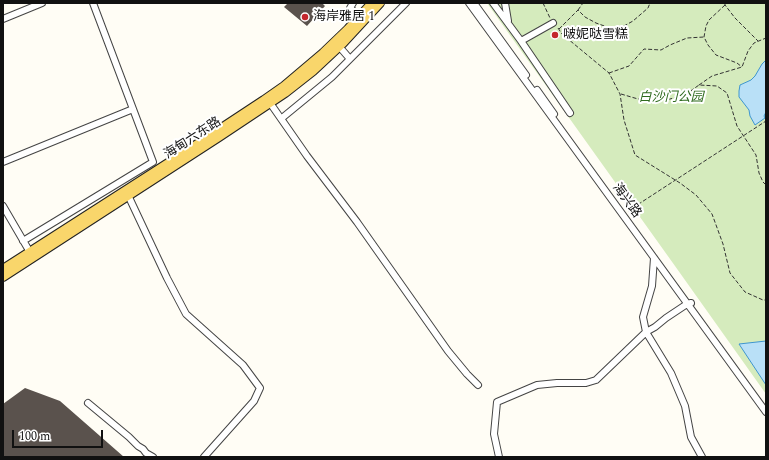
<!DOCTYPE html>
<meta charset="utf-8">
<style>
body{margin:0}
#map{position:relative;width:769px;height:460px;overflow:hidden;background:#fffdf5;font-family:Spectral,serif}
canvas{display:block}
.frame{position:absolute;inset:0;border:4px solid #111;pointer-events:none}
.scale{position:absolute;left:12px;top:430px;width:91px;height:18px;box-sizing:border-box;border:2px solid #111;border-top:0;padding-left:5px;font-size:12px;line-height:14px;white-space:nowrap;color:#111;-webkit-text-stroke:3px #fff;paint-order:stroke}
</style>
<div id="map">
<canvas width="769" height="460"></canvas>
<div class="frame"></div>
<div class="scale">100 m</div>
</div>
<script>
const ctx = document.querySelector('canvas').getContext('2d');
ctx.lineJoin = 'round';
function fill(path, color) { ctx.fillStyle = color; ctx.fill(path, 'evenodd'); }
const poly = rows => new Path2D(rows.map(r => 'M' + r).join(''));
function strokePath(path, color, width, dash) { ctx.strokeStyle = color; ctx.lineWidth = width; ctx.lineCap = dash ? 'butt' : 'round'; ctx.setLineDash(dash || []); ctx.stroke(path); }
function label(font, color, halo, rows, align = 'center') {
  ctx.font = font + ' Spectral,"Noto Sans SC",serif'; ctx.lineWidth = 4; ctx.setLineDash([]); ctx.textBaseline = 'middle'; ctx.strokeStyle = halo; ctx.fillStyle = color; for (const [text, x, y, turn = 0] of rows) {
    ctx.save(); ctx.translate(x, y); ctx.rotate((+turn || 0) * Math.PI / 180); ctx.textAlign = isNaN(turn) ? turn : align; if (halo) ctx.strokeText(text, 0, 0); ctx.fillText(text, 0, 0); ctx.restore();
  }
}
const green = poly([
 [487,3,766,3,766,394,675,266]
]);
const water = poly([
 [766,60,766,112,764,116,765,118,755,125,750,116,749,110,739,97,739,91,740,85,751,80,755,76,762,64,766,60],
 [766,341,766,385,739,344,766,341]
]);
const building = poly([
 [288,3,322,3,325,6,307,26,284,7],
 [25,388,60,401,124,457,3,457,3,404]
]);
const path = poly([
 [543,3,550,18],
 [725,3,725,5,735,18,758,41],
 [725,5,709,20,706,26,704,37,708,45,716,55,737,63,742,67],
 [578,10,583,3],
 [558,28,562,34,609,73,620,94,624,120,635,155,680,183,696,195,712,214,723,244,730,273,745,292,763,300,766,300],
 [559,29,578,10,585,17,596,23,610,28,624,26,633,21,648,8,650,3],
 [609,73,629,66,644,49,661,50,670,45,687,38,704,37],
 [699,85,712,76,742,67,748,51,754,43,766,38],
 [621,94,638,99,659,100,670,99,685,95,699,85,717,86,727,93,737,126,756,155,759,173,763,182,766,185],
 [628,211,766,121]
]);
const minor = poly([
 [353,3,350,8,362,18],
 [469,3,766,412],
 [474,3,526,75],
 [493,3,521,41,570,113],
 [505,3,508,21],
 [3,19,42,3],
 [521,41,553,23],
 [337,44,350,59],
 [537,90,554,114],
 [268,100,307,156,357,222,448,351,467,374,478,385],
 [282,118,332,77,406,3],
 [3,162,133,109],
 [127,193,167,278,186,314,243,365,260,388,254,401,204,457],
 [3,206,31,254],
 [23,241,153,162,93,3],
 [654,258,652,286,643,317,646,332,671,373,685,406,691,437,702,457],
 [88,403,129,437,138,446,143,449,146,453,153,457],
 [499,457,494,434,497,402,537,385,557,383,586,383,596,380,646,332,655,327,666,318,687,304,691,303]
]);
const major = poly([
 [3,269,179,156,264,100,284,86,323,53,348,29,372,3],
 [3,277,219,137,285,93,313,71,343,43,380,3]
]);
const markers = [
 [305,17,4,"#c4262e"],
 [555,35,4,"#c4262e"]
];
const poiNames = [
 ["海岸雅居 1",313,17],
 ["啵妮哒雪糕",563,35]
];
const parkNames = [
 ["白沙门公园",671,98]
];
const streetNames = [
 ["海甸六东路",193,139,-33],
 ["海兴路",626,201,54]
];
fill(green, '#d5ebbd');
fill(water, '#b9e0f7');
strokePath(water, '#3f96cf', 1);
fill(building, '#5a524d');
strokePath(minor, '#444', 8);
strokePath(major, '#222', 10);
strokePath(path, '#333', 1, [4, 2]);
strokePath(minor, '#fff', 6);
strokePath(major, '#f9d66b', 8);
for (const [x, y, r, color] of markers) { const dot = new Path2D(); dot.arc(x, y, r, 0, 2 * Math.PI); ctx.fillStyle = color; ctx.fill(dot); strokePath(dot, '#fff', 1.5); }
label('13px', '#111', '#fff', poiNames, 'left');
label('italic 13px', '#2f6b1f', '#fff', parkNames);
label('13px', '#111', '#fff', streetNames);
</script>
